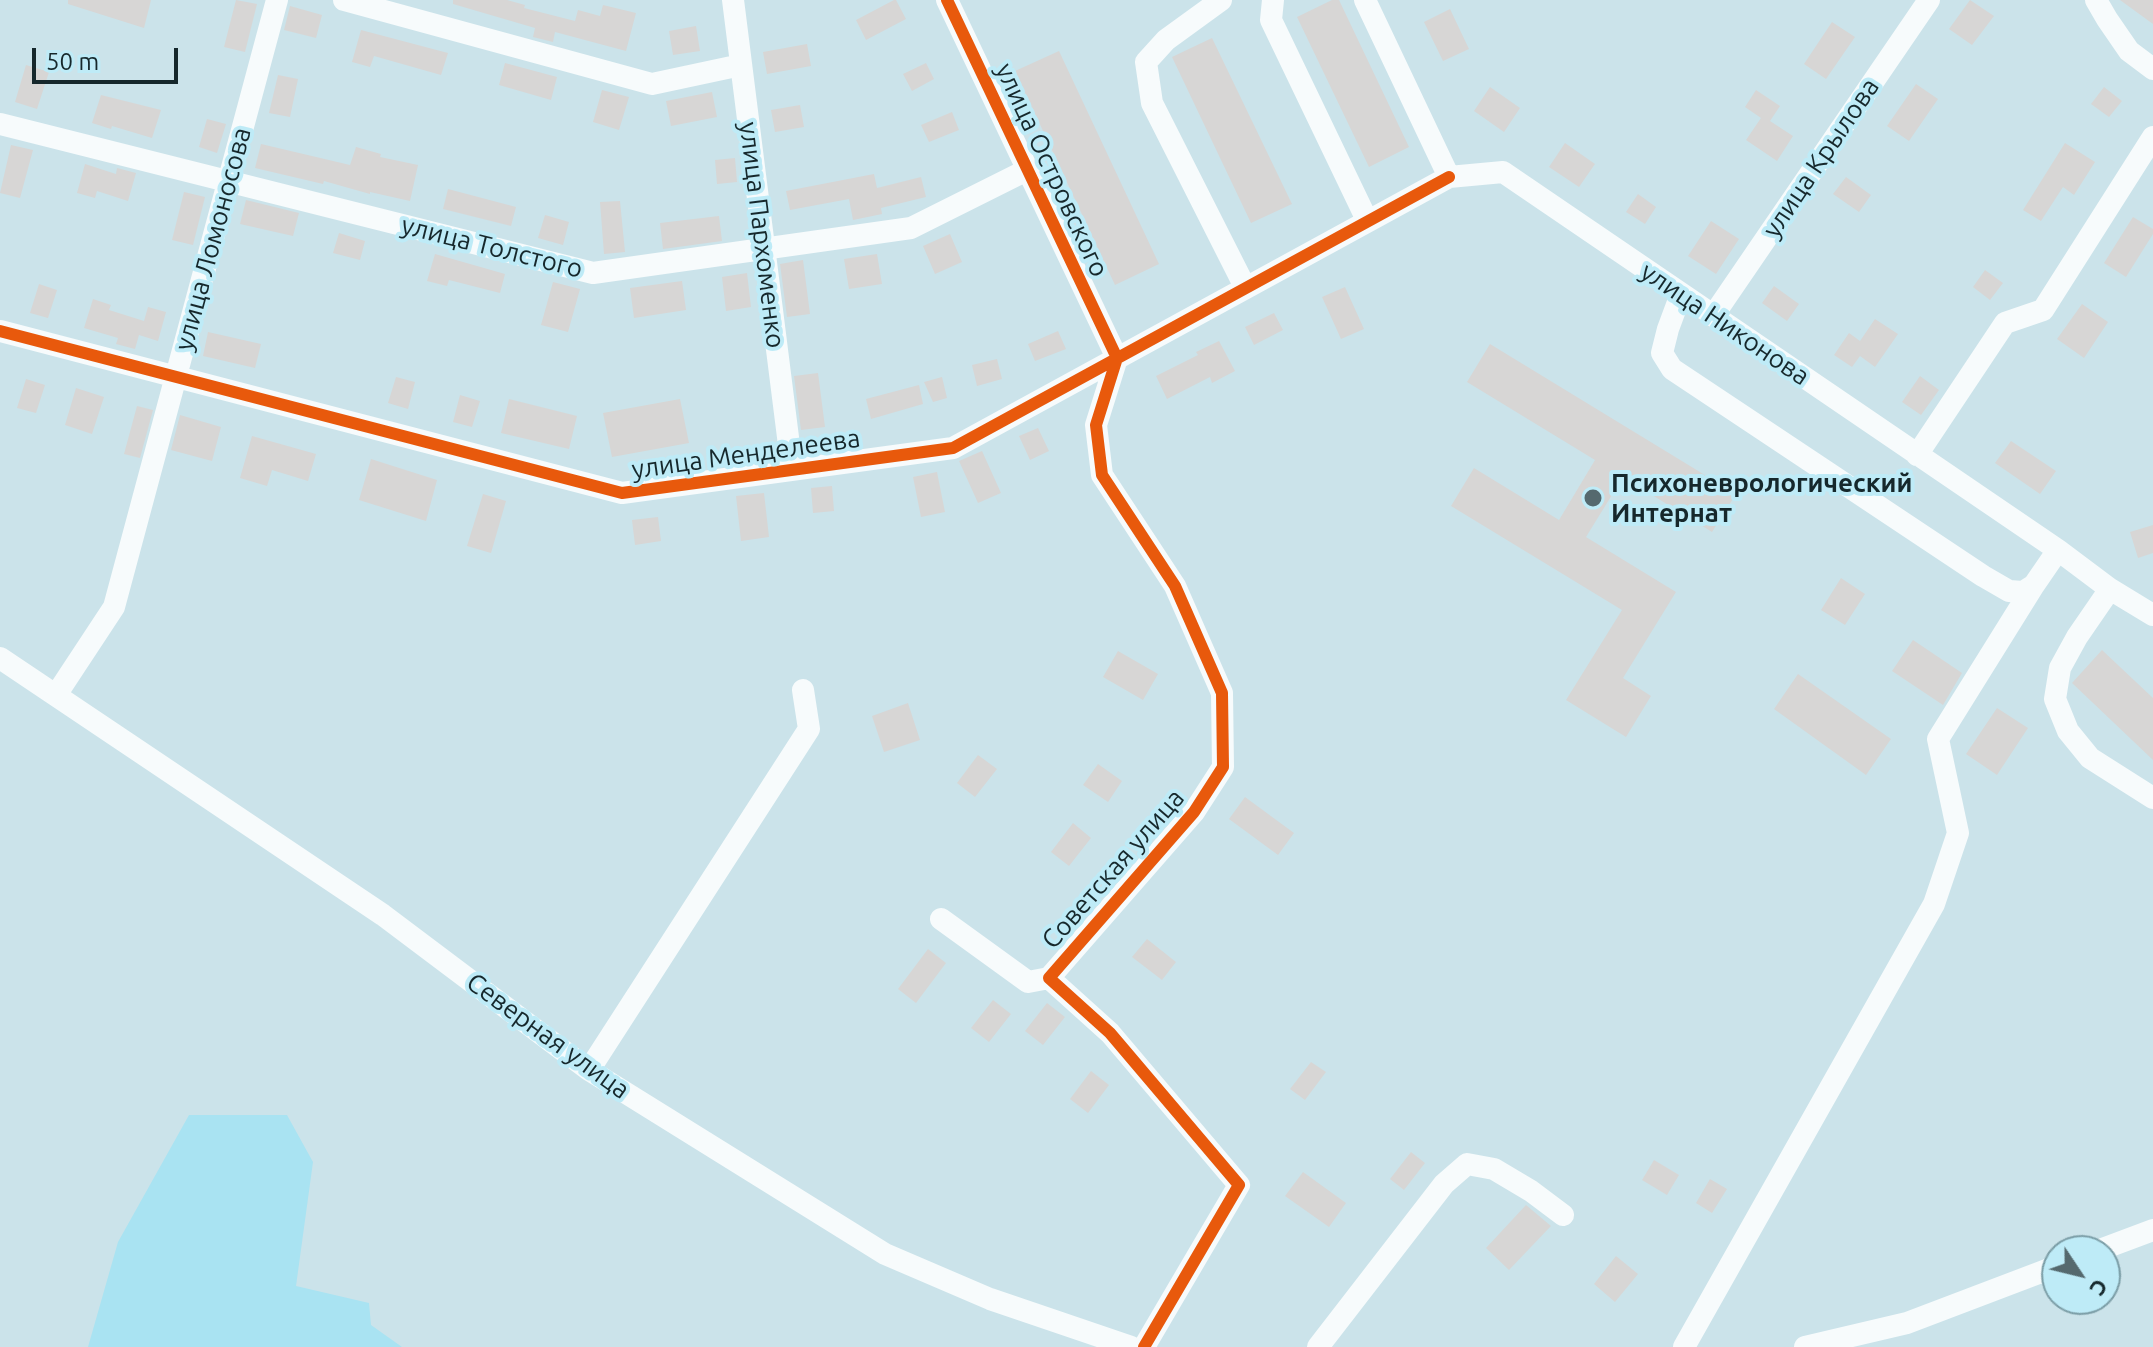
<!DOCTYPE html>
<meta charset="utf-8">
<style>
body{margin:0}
#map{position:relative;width:2153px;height:1347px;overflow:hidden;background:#cbe3ea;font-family:Ubuntu,sans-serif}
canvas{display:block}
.north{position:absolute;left:2041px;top:1235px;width:80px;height:80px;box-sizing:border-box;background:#beebf7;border:2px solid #7b9da6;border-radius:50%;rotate:125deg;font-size:22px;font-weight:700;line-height:32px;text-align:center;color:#16282c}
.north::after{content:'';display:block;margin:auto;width:28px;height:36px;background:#55696e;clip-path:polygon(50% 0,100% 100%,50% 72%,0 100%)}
.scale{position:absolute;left:32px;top:48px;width:146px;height:36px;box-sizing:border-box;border:4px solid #16282c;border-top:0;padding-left:10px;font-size:24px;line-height:28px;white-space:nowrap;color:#16282c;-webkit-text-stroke:6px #beebf7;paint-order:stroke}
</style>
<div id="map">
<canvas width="2153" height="1347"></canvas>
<div class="north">С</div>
<div class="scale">50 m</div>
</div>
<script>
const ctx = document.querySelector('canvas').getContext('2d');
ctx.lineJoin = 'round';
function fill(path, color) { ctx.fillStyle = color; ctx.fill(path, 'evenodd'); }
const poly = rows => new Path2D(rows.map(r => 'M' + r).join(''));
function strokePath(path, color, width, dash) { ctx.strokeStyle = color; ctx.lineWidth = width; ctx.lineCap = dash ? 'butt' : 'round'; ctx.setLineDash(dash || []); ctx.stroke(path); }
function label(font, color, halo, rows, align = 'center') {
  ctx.font = font + ' Ubuntu,sans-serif'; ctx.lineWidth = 8; ctx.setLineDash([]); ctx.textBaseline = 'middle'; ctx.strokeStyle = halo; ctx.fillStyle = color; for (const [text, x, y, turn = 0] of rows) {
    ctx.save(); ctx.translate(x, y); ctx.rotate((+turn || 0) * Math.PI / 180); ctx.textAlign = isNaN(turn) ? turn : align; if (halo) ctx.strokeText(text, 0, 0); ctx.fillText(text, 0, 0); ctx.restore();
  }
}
const green = poly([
 [189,1115,287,1115,313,1162,296,1286,369,1303,371,1325,402,1347,88,1347,118,1242]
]);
const building = poly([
 [68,0,151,0,144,28,68,4],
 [236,0,257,4,245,52,224,47],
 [453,0,507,0,525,5,524,8,575,21,578,10,600,16,603,5,636,13,626,51,555,32,553,42,533,37,535,28,453,4],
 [894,0,896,0,906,19,866,40,856,20],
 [1332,0,1339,0,1409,147,1369,167,1297,17],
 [1970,0,1994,16,1972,45,1949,29],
 [2120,0,2153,0,2153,24],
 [290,6,322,15,316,38,284,30],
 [1450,9,1469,49,1443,61,1424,22],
 [1832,22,1855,37,1826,79,1804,64],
 [696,26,700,51,673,55,669,31],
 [361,30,448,53,441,75,374,56,370,67,352,62],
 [1212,38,1292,204,1251,223,1172,57],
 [807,44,811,66,767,74,763,52],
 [1059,51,1159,264,1115,285,1015,71],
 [505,63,557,77,551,100,499,85],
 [926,63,934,79,912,91,903,74],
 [26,65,49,72,37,109,15,102],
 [278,75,298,79,290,117,269,113],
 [1916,84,1938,99,1909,141,1887,126],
 [1490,87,1520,108,1504,132,1474,111],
 [2104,87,2122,101,2109,117,2091,104],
 [602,90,629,97,619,130,593,122],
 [1756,90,1780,106,1770,121,1793,136,1777,161,1746,140,1761,118,1745,107],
 [712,92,717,117,671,126,666,101],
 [101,95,161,110,152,138,112,126,111,129,92,123],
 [800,105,804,127,775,132,771,110],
 [952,112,959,130,929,142,921,125],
 [207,119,226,124,217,153,199,147],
 [1565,143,1595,164,1579,187,1549,167],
 [2065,143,2095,162,2074,195,2063,187,2041,221,2023,210],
 [261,144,350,165,356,147,381,154,380,157,418,165,410,201,370,192,370,194,324,181,323,184,255,168],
 [11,145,33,150,20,198,0,193],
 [735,158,737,182,717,184,715,160],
 [85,164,116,174,117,168,136,173,128,201,97,191,95,198,77,193],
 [874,174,877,188,921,177,926,197,881,208,882,214,853,220,849,199,790,210,786,191],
 [1846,177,1871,195,1859,212,1833,194],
 [448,189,516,207,511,226,443,209],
 [184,192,205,197,193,245,172,240],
 [1638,194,1656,207,1645,224,1626,212],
 [246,200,299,213,293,236,240,224],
 [620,201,625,252,604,254,600,202],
 [545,215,569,222,563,245,538,238],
 [719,216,722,241,663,249,660,223],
 [2133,217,2153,229,2153,234,2126,277,2104,263],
 [1711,221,1739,239,1716,274,1688,256],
 [339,233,365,241,360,260,333,253],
 [950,234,962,262,935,274,923,246],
 [435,254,505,274,500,293,449,280,447,286,427,281],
 [877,254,882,284,849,289,844,259],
 [803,260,810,314,787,317,780,264],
 [1985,270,2003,283,1990,300,1973,287],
 [747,273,751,307,726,311,722,277],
 [682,281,686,310,634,318,630,288],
 [553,282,580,289,568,332,541,325],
 [39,284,57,290,48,318,30,313],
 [1774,286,1799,304,1787,321,1762,303],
 [1345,287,1364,329,1341,339,1322,297],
 [93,299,111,305,109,310,144,321,148,307,166,312,158,341,139,335,135,349,116,344,118,338,84,328],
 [2082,304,2108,322,2084,358,2057,339],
 [1274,313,1283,330,1254,345,1245,327],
 [1875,319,1898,334,1875,367,1860,356,1852,367,1834,355,1849,333,1860,341],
 [1058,331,1066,349,1035,361,1028,344],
 [208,332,261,344,255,368,203,356],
 [1219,341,1235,371,1212,383,1210,377,1167,399,1156,376,1198,355,1196,352],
 [1490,344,1736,494,1712,532,1623,477,1586,537,1676,592,1623,678,1651,696,1626,737,1566,700,1622,610,1451,506,1474,468,1559,520,1595,460,1467,382],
 [997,359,1002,379,977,386,972,365],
 [818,373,825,427,801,430,794,376],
 [1920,376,1939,390,1921,415,1902,402],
 [396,377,415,382,408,409,388,403],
 [942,377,947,398,933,402,924,382],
 [26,379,45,385,36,413,17,408],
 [919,385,923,404,871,419,866,399],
 [76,388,104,397,92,434,65,425],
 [460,395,480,401,472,427,453,422],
 [509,399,577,416,569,449,501,433],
 [680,399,689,443,612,457,603,413],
 [137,406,153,410,140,458,124,454],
 [180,415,221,427,212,461,171,450],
 [1038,428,1049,451,1030,460,1019,436],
 [252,436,316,454,308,481,272,470,267,486,240,478],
 [2011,441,2056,471,2040,494,1995,463],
 [982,451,1001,493,978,503,959,461],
 [371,459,437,480,426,521,359,500],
 [937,472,945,512,921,517,913,477],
 [832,486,834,511,813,513,811,488],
 [764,493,769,537,741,541,736,496],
 [483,494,506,501,491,553,467,546],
 [658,517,661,541,635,545,632,520],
 [2153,525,2153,553,2138,558,2130,532],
 [1841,578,1865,594,1845,625,1821,610],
 [1913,640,1962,673,1943,705,1892,671],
 [2102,650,2153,698,2153,760,2072,683],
 [1118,651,1158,674,1143,700,1103,677],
 [1798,674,1891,739,1866,775,1774,709],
 [908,703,920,740,884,752,872,716],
 [1997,708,2028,728,1997,775,1966,754],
 [978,755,997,769,975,797,957,783],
 [1098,764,1122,781,1108,802,1083,785],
 [1245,797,1294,833,1278,855,1229,819],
 [1073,823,1091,838,1069,866,1051,852],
 [1147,939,1176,962,1162,980,1132,957],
 [928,949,946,963,916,1003,898,989],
 [993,1000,1011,1014,989,1042,971,1028],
 [1047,1003,1065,1017,1043,1045,1025,1031],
 [1311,1062,1326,1072,1305,1100,1290,1089],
 [1091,1071,1109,1085,1088,1113,1070,1099],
 [1411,1152,1425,1163,1404,1190,1390,1179],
 [1654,1160,1679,1175,1667,1195,1642,1180],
 [1303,1172,1346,1203,1329,1227,1285,1196],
 [1710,1179,1727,1189,1712,1213,1696,1203],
 [1526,1205,1551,1226,1509,1270,1486,1248],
 [1616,1256,1638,1274,1615,1302,1594,1284]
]);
const minor = poly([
 [344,0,652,84,741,65],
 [733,0,792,469],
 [947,0,1117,358,1096,425,1102,475,1175,586,1222,693,1223,767,1194,812,1049,978,1110,1033,1239,1185,1144,1347],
 [1221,0,1166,40,1146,62,1152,103,1245,287],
 [1273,0,1271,20,1367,220],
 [1365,0,1449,177,1503,172,2058,550,2110,589,2153,615],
 [2096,0,2107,19,2129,51,2153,69],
 [0,124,593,273,911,228,1027,170],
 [1681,294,1668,329,1662,353,1672,369,1983,576,2009,591,2023,592,2034,585,2058,550],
 [1713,316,1929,0],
 [0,331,622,493,953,448,1449,177],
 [1917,455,2005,323,2043,310,2153,137],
 [2110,589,2077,637,2060,668,2055,699,2068,731,2090,758,2153,798],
 [0,658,383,915,589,1070,885,1254,990,1299,1131,1347],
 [56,695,114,607,277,0],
 [941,919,1028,982,1049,978],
 [589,1070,809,729,803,690],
 [2097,1251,2153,1230],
 [1318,1347,1444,1184,1467,1164,1494,1169,1531,1191,1563,1215],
 [1684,1347,1934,904,1958,833,1938,739,2034,585],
 [1805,1347,1907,1323,2057,1266]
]);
const cycleway = poly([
 [947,0,1117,358,1096,425,1102,475,1175,586,1222,693,1223,767,1194,812,1049,978,1110,1033,1239,1185,1144,1347],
 [0,331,622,493,953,448,1449,177]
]);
const markers = [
 [1593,498,10,"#55696e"]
];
const streetNames = [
 ["улица Крылова",1821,158,-56],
 ["улица Островского",1052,170,65],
 ["улица Пархоменко",762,235,83],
 ["улица Ломоносова",213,239,-75],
 ["улица Толстого",492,247,14],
 ["улица Никонова",1725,324,34],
 ["улица Менделеева",746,454,-8],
 ["Советская улица",1113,869,-49],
 ["Северная улица",548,1036,36]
];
const poiNames = [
 ["Психоневрологический",1611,483],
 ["Интернат",1611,513]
];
fill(green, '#a9e3f2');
fill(building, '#d7d6d5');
strokePath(minor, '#f7fbfc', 22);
strokePath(cycleway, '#e8590c', 12);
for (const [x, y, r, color] of markers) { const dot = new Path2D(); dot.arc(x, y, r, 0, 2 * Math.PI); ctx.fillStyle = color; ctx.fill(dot); strokePath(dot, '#beebf7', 3); }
label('26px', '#16282c', '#beebf7', streetNames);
label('bold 26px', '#16282c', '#beebf7', poiNames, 'left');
</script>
